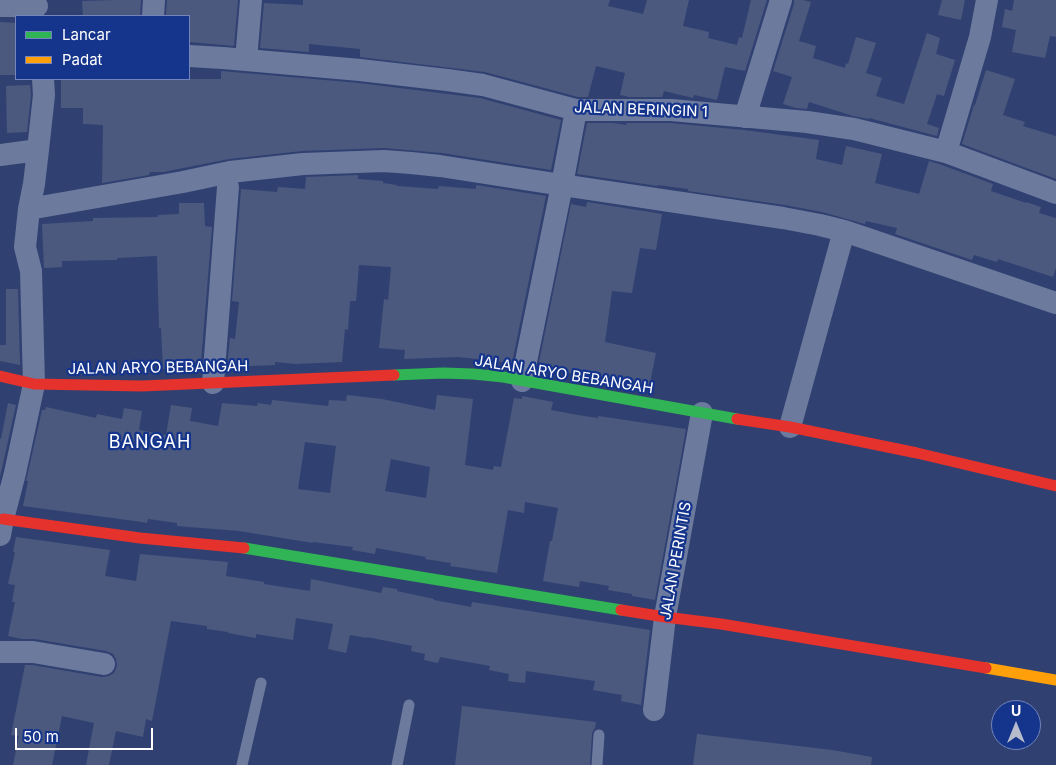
<!DOCTYPE html>
<style>
body{margin:0}
#map{position:relative;width:1056px;height:765px;overflow:hidden;background:#304171;font-family:Inter,sans-serif}
canvas{display:block}
.legend{position:absolute;left:15px;top:15px;width:175px;height:65px;box-sizing:border-box;background:#15348c;border:1px solid #7385ba;margin:0;padding:6px 9px;list-style:none;font-size:15px;color:#fff}
.legend li{display:flex;align-items:center;gap:10px;height:25px}
.legend b{width:25px;border:1px solid #7385ba}
.north{position:absolute;left:991px;top:700px;width:50px;height:50px;box-sizing:border-box;background:#15348c;border:1px solid #7385ba;border-radius:50%;rotate:0deg;font-size:14px;font-weight:700;line-height:20px;text-align:center;color:#fff}
.north::after{content:'';display:block;margin:auto;width:18px;height:22px;background:#b7bccd;clip-path:polygon(50% 0,100% 100%,50% 72%,0 100%)}
.scale{position:absolute;left:15px;top:728px;width:138px;height:22px;box-sizing:border-box;border:2px solid #fff;border-top:0;padding-left:6px;font-size:15px;line-height:18px;white-space:nowrap;color:#fff;-webkit-text-stroke:4px #15348c;paint-order:stroke}
</style>
<div id="map">
<canvas width="1056" height="765"></canvas>
<ul class="legend">
<li><b style="height:6px;background:#30b455"></b>Lancar</li>
<li><b style="height:6px;background:#ff9f0a"></b>Padat</li>
</ul>
<div class="north">U</div>
<div class="scale">50 m</div>
</div>
<script>
const ctx = document.querySelector('canvas').getContext('2d');
ctx.lineJoin = 'round';
function fill(path, color) { ctx.fillStyle = color; ctx.fill(path, 'evenodd'); }
const poly = rows => new Path2D(rows.map(r => 'M' + r).join(''));
function strokePath(path, color, width, dash) { ctx.strokeStyle = color; ctx.lineWidth = width; ctx.lineCap = dash ? 'butt' : 'round'; ctx.setLineDash(dash || []); ctx.stroke(path); }
function label(font, color, halo, rows, align = 'center') {
  ctx.font = font + ' Inter,sans-serif'; ctx.lineWidth = 4.5; ctx.setLineDash([]); ctx.textBaseline = 'middle'; ctx.strokeStyle = halo; ctx.fillStyle = color; for (const [text, x, y, turn = 0] of rows) {
    ctx.save(); ctx.translate(x, y); ctx.rotate((+turn || 0) * Math.PI / 180); ctx.textAlign = isNaN(turn) ? turn : align; if (halo) ctx.strokeText(text, 0, 0); ctx.fillText(text, 0, 0); ctx.restore();
  }
}
const building = poly([
 [116,0,141,0,140,16,83,16,82,1],
 [167,0,238,0,234,46,189,42,189,16,166,16],
 [303,0,610,0,608,6,643,14,647,0,689,0,683,26,709,32,708,38,737,45,739,37,742,38,751,0,767,0,745,71,725,67,717,100,694,95,693,98,664,91,662,97,629,97,620,95,625,73,596,66,588,97,578,97,485,72,360,57,360,49,309,44,309,52,260,48,264,3,303,5],
 [794,0,803,0,811,2,799,41,816,46,813,58,845,68,846,63,848,64,856,37,876,43,866,73,882,78,876,96,904,104,927,33,940,38,936,54,955,60,944,96,937,94,927,124,939,128,937,136,869,118,869,119,853,116,809,102,807,109,796,108,783,104,792,77,773,71,794,4],
 [942,0,965,0,961,20,938,15],
 [1014,0,1056,0,1056,37,1050,36,1045,58,1012,52,1016,30,1002,27,1005,9,1012,11],
 [0,22,16,23,16,75,0,75],
 [986,70,1015,79,1003,115,1025,122,1023,126,1056,136,1056,179,962,144,974,105,975,105],
 [221,71,359,83,480,98,561,120,551,170,442,153,384,148,302,151,229,159,163,172,150,172,149,175,102,183,103,125,83,124,83,108,61,108,61,79,221,79],
 [30,85,31,95,27,132,7,133,6,86],
 [587,123,613,123,626,125,627,123,670,123,744,130,819,140,816,159,842,165,846,146,882,154,875,183,919,194,929,161,942,165,993,184,991,191,1026,203,1026,202,1041,207,1039,213,1056,218,1056,268,1053,277,998,259,997,262,974,255,972,260,895,234,897,228,866,221,865,224,822,212,785,205,688,191,688,189,658,185,658,186,577,174],
 [358,175,358,179,383,181,383,183,397,185,397,186,438,189,439,186,476,189,476,185,546,196,512,363,458,357,404,359,405,350,379,348,384,299,388,300,391,267,359,265,356,301,350,301,348,330,345,329,342,362,296,364,275,362,275,365,227,367,230,338,235,339,239,302,232,301,241,189,277,192,278,187,305,189,306,177],
 [587,202,662,214,656,250,640,248,632,293,612,291,605,342,656,353,649,388,538,367,571,204,586,207],
 [179,203,204,203,205,226,212,227,201,362,182,362,182,369,163,369,161,328,159,328,157,256,117,258,117,260,62,261,62,267,44,268,42,224,93,221,93,218,158,217,158,215,179,214],
 [6,289,18,289,20,365,0,361,0,345,6,345],
 [347,395,382,399,435,410,437,395,473,399,465,465,493,470,494,466,501,467,514,398,522,399,522,396,553,402,551,410,578,415,598,418,598,416,686,429,655,600,632,596,632,594,608,590,609,586,580,581,579,587,543,581,550,541,552,541,558,508,525,502,524,513,508,510,497,573,450,566,451,563,425,559,426,557,376,548,375,554,352,550,353,547,313,542,313,543,239,531,177,526,177,523,148,519,147,523,142,522,23,506,28,481,26,481,42,410,45,410,46,407,96,418,97,414,122,419,124,408,142,411,139,430,166,435,171,405,192,408,190,421,218,426,222,403,257,406,258,403,271,405,272,400,328,406,329,400,346,401],
 [305,442,336,446,330,493,298,489],
 [391,459,430,467,426,498,385,491],
 [8,403,16,405,0,477,0,438,1,439],
 [16,537,110,550,105,576,136,581,140,554,228,562,226,576,264,582,264,584,310,591,311,579,381,593,383,587,397,589,397,591,434,599,434,600,471,607,472,602,650,630,641,705,621,701,622,695,593,690,595,681,526,671,525,683,508,681,509,674,489,670,490,666,440,657,438,663,424,660,425,654,411,651,412,646,367,637,367,638,350,635,346,653,328,649,333,624,296,618,293,640,256,634,256,638,228,633,228,632,207,629,207,626,171,621,152,721,146,719,143,737,116,731,109,765,86,765,94,723,62,716,52,765,13,765,19,736,11,735,25,665,32,665,102,677,109,676,114,673,117,666,116,659,113,654,106,651,35,639,22,639,8,636,15,602,12,602,15,585,8,584,15,552,13,552],
 [462,706,596,722,595,728,593,731,592,734,590,765,455,765],
 [697,734,832,750,872,757,871,765,693,765]
]);
const lane = poly([
 [242,765,261,683],
 [397,765,409,705],
 [597,765,599,735]
]);
const street = poly([
 [0,6,37,6],
 [153,16,154,0],
 [189,56,223,58,360,70,447,80,483,85,576,110,671,110,807,122,854,129,946,152,1056,193],
 [246,60,251,0],
 [745,117,781,0],
 [946,152,980,37,987,0],
 [0,155,38,150],
 [29,209,183,182,230,172,303,164,384,161,411,163,440,166,562,185,783,218,820,225,844,231,865,238,1056,303],
 [522,381,562,185,576,110],
 [213,383,228,187],
 [790,427,844,231],
 [0,535,3,519,15,473,34,384,31,271,25,247,29,209,34,184,38,150,44,95,43,79],
 [0,652,33,652,104,664],
 [654,710,665,617,702,413]
]);
const fast = poly([
 [394,375,443,373,473,374,503,377,737,419],
 [244,548,621,610]
]);
const slow = poly([
 [986,668,1056,680]
]);
const jam = poly([
 [0,376,34,384,142,386,394,375],
 [737,419,790,427,917,453,1056,486],
 [3,519,140,538,244,548],
 [621,610,665,617,721,624,986,668]
]);
const streetNames = [
 ["JALAN BERINGIN 1",641,110,2],
 ["JALAN ARYO BEBANGAH",158,368,-1],
 ["JALAN ARYO BEBANGAH",564,375,9],
 ["JALAN PERINTIS",676,561,-80]
];
const quarterNames = [
 ["BANGAH",150,443]
];
fill(building, '#4b597f');
strokePath(lane, '#6c7a9d', 11);
strokePath(street, '#6c7a9d', 22);
strokePath(fast, '#30b455', 11);
strokePath(slow, '#ff9f0a', 11);
strokePath(jam, '#e5322d', 11);
label('15px', '#fff', '#15348c', streetNames);
ctx.letterSpacing = '1px';
label('18px', '#fff', '#15348c', quarterNames);
ctx.letterSpacing = '0px';
</script>
